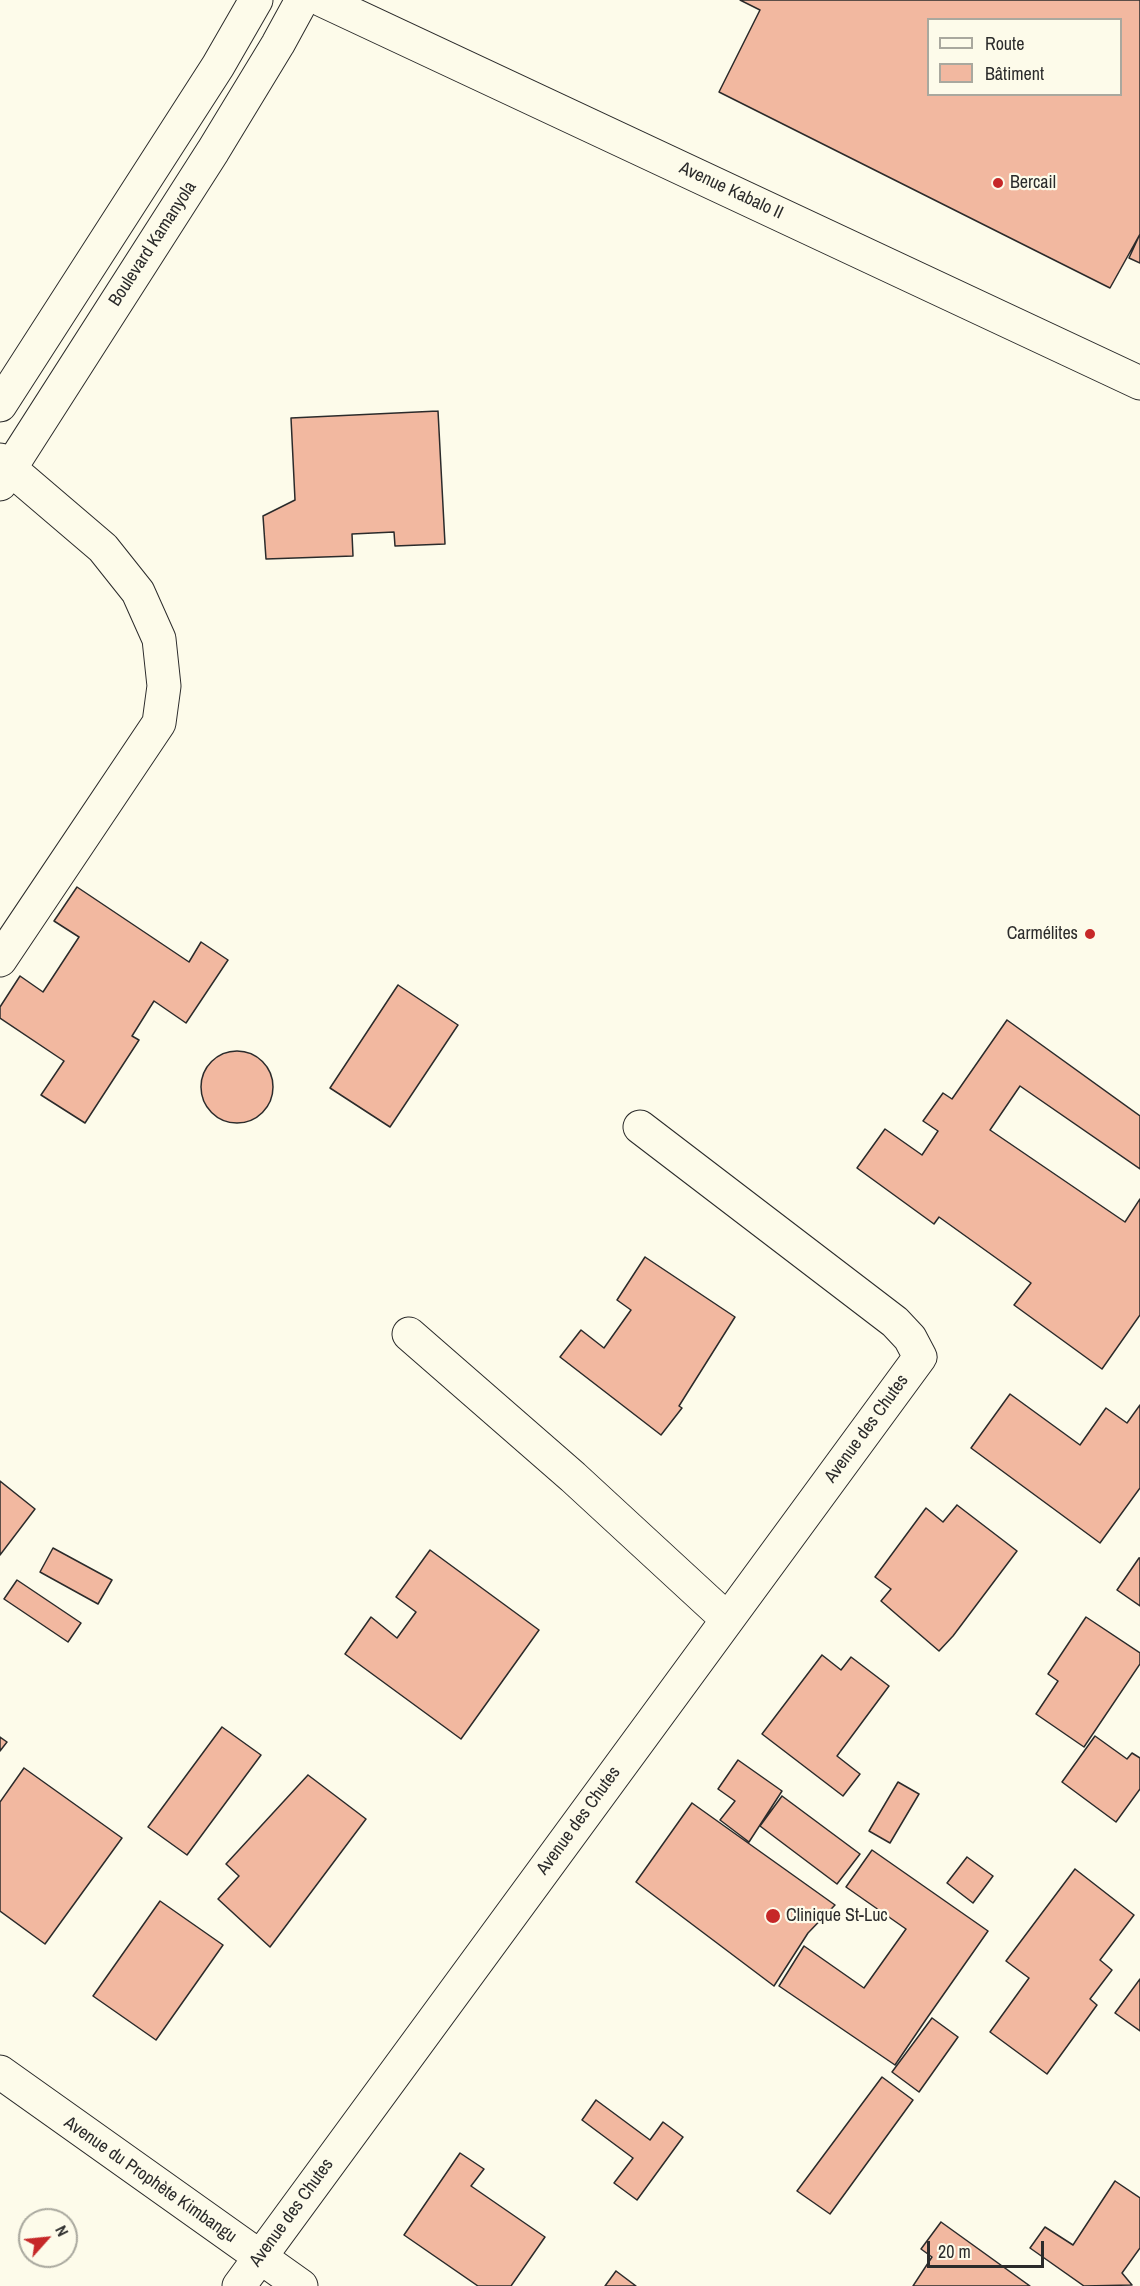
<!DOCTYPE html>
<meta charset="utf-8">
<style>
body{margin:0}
#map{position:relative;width:1140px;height:2286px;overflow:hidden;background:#fdfbea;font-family:"Archivo Narrow",sans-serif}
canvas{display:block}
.legend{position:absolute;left:927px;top:18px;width:195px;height:78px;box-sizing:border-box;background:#fdfbea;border:2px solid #a9a89e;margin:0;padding:8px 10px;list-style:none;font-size:18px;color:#2b2b2b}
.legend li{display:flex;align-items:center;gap:12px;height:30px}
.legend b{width:30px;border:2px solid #a9a89e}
.north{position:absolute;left:18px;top:2208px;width:60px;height:60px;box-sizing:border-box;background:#fdfbea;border:2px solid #a9a89e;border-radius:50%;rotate:63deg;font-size:16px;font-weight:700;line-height:24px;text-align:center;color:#2b2b2b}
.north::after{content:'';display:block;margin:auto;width:21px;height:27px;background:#c62828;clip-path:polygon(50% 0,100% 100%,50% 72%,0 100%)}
.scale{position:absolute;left:927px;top:2241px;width:117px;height:27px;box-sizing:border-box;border:3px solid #2b2b2b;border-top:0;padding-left:8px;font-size:18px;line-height:21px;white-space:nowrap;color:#2b2b2b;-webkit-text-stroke:4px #fdfbea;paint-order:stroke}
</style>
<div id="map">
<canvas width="1140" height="2286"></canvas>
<ul class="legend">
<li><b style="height:8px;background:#fdfbea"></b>Route</li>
<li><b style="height:16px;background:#f2b8a0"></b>Bâtiment</li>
</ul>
<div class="north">N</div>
<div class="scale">20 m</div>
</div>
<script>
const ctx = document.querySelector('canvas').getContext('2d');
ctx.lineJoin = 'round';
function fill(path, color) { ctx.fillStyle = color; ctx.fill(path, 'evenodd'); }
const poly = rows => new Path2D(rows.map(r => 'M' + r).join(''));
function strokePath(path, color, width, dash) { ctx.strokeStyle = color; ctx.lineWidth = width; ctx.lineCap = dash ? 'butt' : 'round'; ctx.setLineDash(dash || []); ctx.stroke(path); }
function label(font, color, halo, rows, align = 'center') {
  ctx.font = font + ' "Archivo Narrow",sans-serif'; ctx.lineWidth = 4.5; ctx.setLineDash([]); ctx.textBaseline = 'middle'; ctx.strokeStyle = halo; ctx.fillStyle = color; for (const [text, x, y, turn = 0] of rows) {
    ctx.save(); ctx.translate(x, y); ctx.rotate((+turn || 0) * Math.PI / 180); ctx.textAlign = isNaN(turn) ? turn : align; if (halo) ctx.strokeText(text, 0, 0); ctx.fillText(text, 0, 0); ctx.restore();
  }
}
const building = poly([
 [740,0,1140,0,1140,234,1110,288,719,92,760,10,740,0],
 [928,20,1120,20,1120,94,928,94,928,20],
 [1140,234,1140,263,1129,258,1140,234],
 [438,411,445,544,395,546,394,532,352,534,353,556,266,559,263,516,295,500,291,418,438,411],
 [77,887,189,962,201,942,228,960,186,1023,154,1001,132,1036,139,1040,85,1123,41,1095,64,1061,0,1018,0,1007,20,976,43,992,79,937,54,921,77,887],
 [398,985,458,1025,390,1127,330,1088,398,985],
 [1007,1020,1140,1116,1140,1169,1020,1086,990,1130,1125,1222,1140,1199,1140,1315,1102,1369,1014,1305,1031,1283,939,1217,934,1224,857,1168,885,1129,922,1155,938,1131,923,1121,943,1093,952,1099,1007,1020],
 '201 1087a36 36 0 1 1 72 0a36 36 0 1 1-72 0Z',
 [645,1257,735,1317,679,1406,682,1408,661,1435,560,1357,581,1330,604,1348,631,1310,617,1300,645,1257],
 [1010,1394,1080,1445,1106,1408,1127,1423,1140,1405,1140,1488,1100,1543,971,1448,1010,1394],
 [0,1481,35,1509,0,1555,0,1481],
 [957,1505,1017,1551,953,1636,939,1651,881,1601,891,1589,875,1577,926,1508,943,1522,957,1505],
 [53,1548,112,1580,98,1604,40,1572,53,1548],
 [430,1550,539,1630,461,1739,345,1654,371,1617,397,1638,416,1612,396,1597,430,1550],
 [1139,1558,1140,1558,1140,1606,1117,1590,1139,1558],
 [17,1580,81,1623,68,1642,4,1599,17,1580],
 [1086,1617,1140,1653,1140,1664,1084,1747,1036,1714,1058,1681,1048,1674,1086,1617],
 [822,1655,841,1670,851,1657,889,1686,837,1756,860,1774,843,1796,762,1734,822,1655],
 [222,1727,261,1755,187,1855,148,1827,222,1727],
 [1095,1736,1127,1759,1132,1753,1140,1758,1140,1789,1116,1822,1062,1782,1095,1736],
 [0,1737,7,1742,0,1751,0,1737],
 [738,1760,782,1791,749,1842,720,1820,735,1801,718,1789,738,1760],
 [24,1768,122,1838,45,1944,0,1911,0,1802,24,1768],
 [308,1775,366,1819,270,1947,218,1899,239,1876,226,1864,308,1775],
 [898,1782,919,1794,890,1843,869,1831,898,1782],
 [782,1796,860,1854,837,1884,760,1826,782,1796],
 [692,1803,835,1905,808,1933,774,1986,636,1882,692,1803],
 [872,1850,988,1931,927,2018,895,2065,779,1986,804,1946,864,1988,906,1929,846,1887,872,1850],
 [967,1857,993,1876,973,1903,947,1883,967,1857],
 [1075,1869,1134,1915,1100,1960,1112,1970,1090,1999,1097,2005,1047,2074,990,2032,1029,1978,1006,1961,1075,1869],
 [160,1901,223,1945,156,2040,93,1996,160,1901],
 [1140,1979,1140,2031,1115,2013,1140,1979],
 [932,2018,958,2037,919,2092,892,2072,932,2018],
 [882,2077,913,2100,830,2214,797,2191,882,2077],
 [596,2100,650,2140,663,2122,683,2137,637,2200,614,2183,633,2158,582,2120,596,2100],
 [460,2153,484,2169,471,2186,545,2237,511,2286,478,2286,404,2235,460,2153],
 [1115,2181,1140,2198,1140,2248,1122,2273,1132,2285,1084,2286,1030,2248,1045,2227,1073,2245,1115,2181],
 [941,2222,1030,2286,913,2286,932,2257,921,2249,941,2222],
 [616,2271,636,2286,605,2286,616,2271]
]);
const minor = poly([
 [322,0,1140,383],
 [0,460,103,548,138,592,159,639,164,686,159,723,0,960],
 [409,1334,573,1477,727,1619],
 [0,2072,301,2286],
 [239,2286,920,1357,910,1338,895,1322,640,1127]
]);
const major = poly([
 [0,405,218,66,256,0],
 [0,484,213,151,278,44,302,0]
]);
const markers = [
 [998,183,6,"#c62828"],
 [1090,934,6,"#c62828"],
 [773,1916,8,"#c62828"]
];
const poiNames = [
 ["Bercail",1010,183],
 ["Carmélites",1078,934,"right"],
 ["Clinique St-Luc",786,1916]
];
const streetNames = [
 ["Avenue Kabalo II",731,191,25],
 ["Boulevard Kamanyola",153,244,-57],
 ["Avenue des Chutes",867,1429,-54],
 ["Avenue des Chutes",579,1821,-54],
 ["Avenue du Prophète Kimbangu",150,2180,35],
 ["Avenue des Chutes",292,2213,-54]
];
fill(building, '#f2b8a0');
strokePath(building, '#2b2b2b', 1.5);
strokePath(minor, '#2b2b2b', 35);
strokePath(major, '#2b2b2b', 35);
strokePath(minor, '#fdfbea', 33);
strokePath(major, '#fdfbea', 33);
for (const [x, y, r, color] of markers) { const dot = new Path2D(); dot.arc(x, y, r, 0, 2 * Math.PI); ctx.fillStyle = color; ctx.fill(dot); strokePath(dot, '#fdfbea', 2); }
label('18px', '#2b2b2b', '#fdfbea', poiNames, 'left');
label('18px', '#2b2b2b', '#fdfbea', streetNames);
</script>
